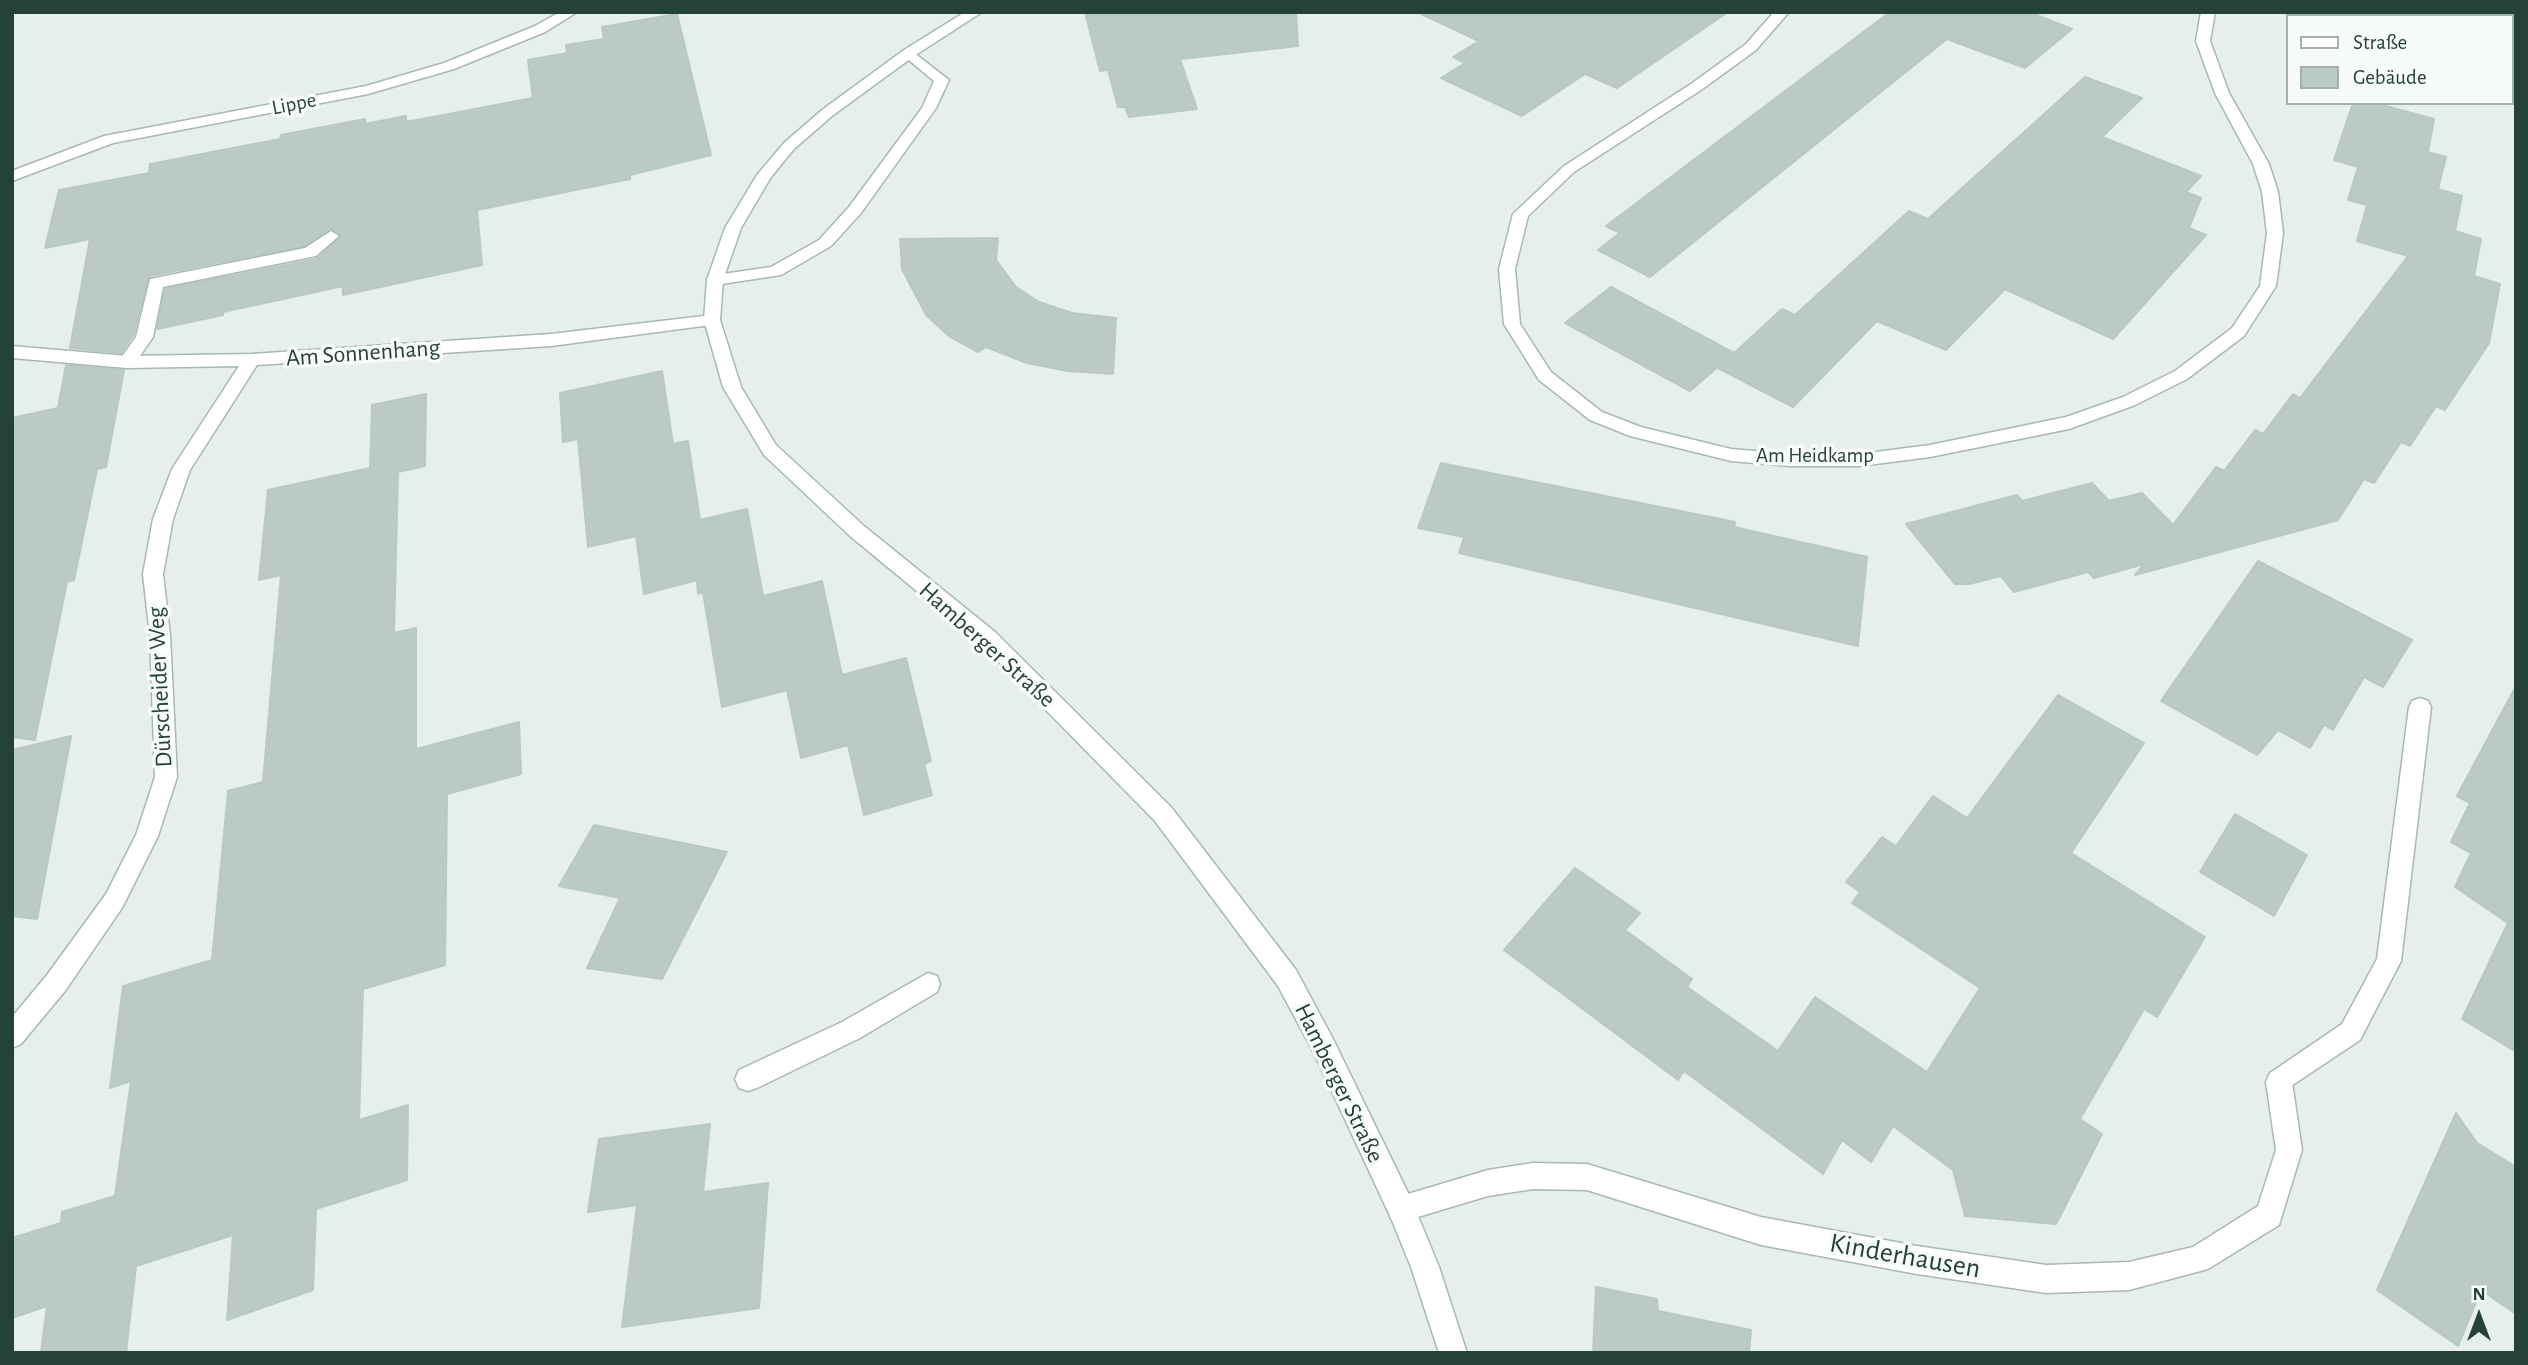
<!DOCTYPE html>
<meta charset="utf-8">
<style>
body{margin:0}
#map{position:relative;width:2528px;height:1365px;overflow:hidden;background:#e6efeb;font-family:"Alegreya Sans",sans-serif}
canvas{display:block}
.frame{position:absolute;inset:0;border:14px solid #24423a;pointer-events:none}
.legend{position:absolute;left:2286px;top:14px;width:228px;height:91px;box-sizing:border-box;background:#f7fbf9;border:2px solid #a3b1ad;margin:0;padding:9px 12px;list-style:none;font-size:21px;color:#24423a}
.legend li{display:flex;align-items:center;gap:14px;height:35px}
.legend b{width:35px;border:2px solid #a3b1ad}
.north{position:absolute;left:2444px;top:1281px;width:70px;height:70px;-webkit-text-stroke:5px #f7fbf9;paint-order:stroke;rotate:0deg;font-size:19px;font-weight:700;line-height:28px;text-align:center;color:#24423a}
.north::after{content:'';display:block;margin:auto;width:24px;height:32px;background:#24423a;clip-path:polygon(50% 0,100% 100%,50% 72%,0 100%)}
</style>
<div id="map">
<canvas width="2528" height="1365"></canvas>
<div class="frame"></div>
<ul class="legend">
<li><b style="height:9px;background:#fff"></b>Straße</li>
<li><b style="height:19px;background:#bbcac4"></b>Gebäude</li>
</ul>
<div class="north">N</div>
</div>
<script>
const ctx = document.querySelector('canvas').getContext('2d');
ctx.lineJoin = 'round';
function fill(path, color) { ctx.fillStyle = color; ctx.fill(path, 'evenodd'); }
const poly = rows => new Path2D(rows.map(r => 'M' + r).join(''));
function strokePath(path, color, width, dash) { ctx.strokeStyle = color; ctx.lineWidth = width; ctx.lineCap = dash ? 'butt' : 'round'; ctx.setLineDash(dash || []); ctx.stroke(path); }
function label(font, color, halo, rows, align = 'center') {
  ctx.font = font + ' "Alegreya Sans",sans-serif'; ctx.lineWidth = 7; ctx.setLineDash([]); ctx.textBaseline = 'middle'; ctx.strokeStyle = halo; ctx.fillStyle = color; for (const [text, x, y, turn = 0] of rows) {
    ctx.save(); ctx.translate(x, y); ctx.rotate((+turn || 0) * Math.PI / 180); ctx.textAlign = isNaN(turn) ? turn : align; if (halo) ctx.strokeText(text, 0, 0); ctx.fillText(text, 0, 0); ctx.restore();
  }
}
const building = poly([
 [1085,12,1296,12,1298,46,1180,59,1197,109,1129,117,1125,107,1118,107,1108,70,1100,71,1085,12],
 [1417,12,1728,12,1617,88,1585,74,1522,116,1441,78,1465,63,1453,57,1479,41,1417,12],
 [1890,12,2029,12,2072,29,2025,68,1947,39,1650,277,1598,250,1620,233,1606,226,1890,12],
 [2328,12,2401,12,2398,16,2325,16,2328,12],
 [677,14,711,155,630,175,630,179,477,210,482,265,343,295,343,286,223,312,223,315,157,329,165,289,317,259,342,236,330,229,304,246,149,276,134,334,121,353,70,348,90,239,45,248,59,190,149,173,150,164,280,139,281,135,365,119,365,124,406,116,406,122,533,98,528,60,567,53,566,45,604,39,602,27,677,14],
 [2085,77,2142,98,2102,137,2201,176,2186,192,2201,198,2189,228,2206,235,2113,339,2005,289,1946,350,1877,321,1793,407,1718,368,1782,309,1795,315,1909,211,1928,219,2085,77],
 [2353,103,2375,103,2434,119,2428,152,2446,157,2438,189,2462,196,2455,231,2481,239,2474,276,2500,284,2489,343,2445,410,2436,406,2410,446,2401,442,2374,483,2364,479,2338,520,2135,575,2144,564,2094,578,2088,572,2014,592,2001,576,1969,584,1955,584,1906,524,2017,495,2022,501,2092,483,2109,501,2142,493,2173,525,2216,467,2224,471,2255,430,2263,434,2293,394,2300,398,2408,256,2357,241,2367,205,2348,200,2358,167,2334,160,2353,103],
 [998,238,996,260,1016,287,1039,302,1072,313,1116,318,1113,374,1068,371,1027,363,986,347,978,352,949,336,926,315,902,269,900,239,998,238],
 [1611,287,1734,353,1690,391,1565,323,1611,287],
 [66,365,124,370,106,467,97,469,74,580,67,582,35,740,12,737,12,418,58,408,66,365],
 [662,371,673,444,688,441,700,520,747,509,763,596,822,581,842,675,906,658,931,761,924,764,932,795,864,815,848,745,801,758,787,690,722,707,703,592,698,594,697,580,644,594,636,536,588,547,578,439,563,442,560,393,662,371],
 [426,394,425,466,398,472,394,633,416,628,416,749,519,722,521,774,447,794,445,965,363,989,359,1120,408,1105,407,1180,316,1209,313,1290,227,1320,233,1235,136,1266,126,1353,41,1353,47,1306,12,1318,12,1238,61,1223,62,1212,115,1196,131,1081,110,1088,123,986,212,960,228,791,263,782,281,575,259,580,268,490,370,468,372,405,426,394],
 [1441,463,1735,522,1734,527,1867,557,1858,646,1459,553,1464,537,1418,528,1441,463],
 [2258,561,2412,640,2383,687,2364,677,2333,730,2324,725,2310,748,2278,730,2257,755,2161,701,2258,561],
 [2516,686,2516,1052,2462,1019,2508,923,2455,887,2471,853,2451,842,2470,803,2457,796,2516,686],
 [2058,695,2144,743,2071,853,2205,937,2157,1017,2144,1009,2080,1119,2102,1134,2056,1224,1965,1216,1953,1170,1893,1126,1871,1162,1842,1140,1823,1174,1684,1071,1678,1080,1504,950,1575,868,1640,913,1625,930,1692,979,1687,987,1778,1051,1815,997,1927,1072,1980,988,1852,903,1860,892,1846,882,1882,837,1896,846,1933,796,1967,818,2058,695],
 [71,736,37,919,12,916,12,750,71,736],
 [2235,814,2307,855,2274,916,2200,872,2235,814],
 [594,825,727,852,662,979,587,968,620,898,559,886,594,825],
 [2456,1113,2477,1143,2516,1167,2516,1314,2481,1290,2458,1346,2377,1290,2456,1113],
 [710,1124,703,1192,768,1183,759,1308,622,1327,637,1205,588,1212,599,1139,710,1124],
 [1596,1287,1657,1299,1658,1311,1751,1330,1749,1353,1593,1353,1596,1287]
]);
const lane = poly([
 [909,49,949,80,936,108,861,213,831,246,781,275,715,285,709,284,707,280,709,276,771,267,819,240,849,207,922,108,934,81,904,56,904,50,909,49],
 [331,231,339,236,316,256,163,287,153,337,133,366,121,366,118,362,136,337,150,279,305,248,331,231],
 [2420,698,2428,701,2431,707,2401,961,2360,1040,2279,1094,2270,1091,2266,1082,2270,1073,2342,1024,2377,959,2409,707,2412,701,2420,698],
 [928,973,937,976,940,984,937,992,860,1038,757,1088,748,1091,739,1088,735,1079,739,1070,842,1022,928,973]
]);
const street = poly([
 [560,12,577,12,545,32,454,69,368,94,113,143,12,181,12,171,104,136,366,86,444,63,535,26,560,12],
 [1774,12,1789,12,1756,50,1701,90,1574,172,1528,216,1515,269,1520,324,1551,372,1602,412,1641,427,1731,449,1790,454,1860,454,1930,445,2066,417,2123,397,2175,371,2232,328,2260,286,2267,233,2262,192,2253,164,2215,93,2196,41,2201,12,2215,12,2210,41,2229,93,2269,164,2278,192,2283,233,2276,286,2244,336,2187,379,2135,405,2069,429,1930,457,1860,466,1790,466,1731,461,1630,436,1590,420,1539,380,1504,324,1499,269,1513,214,1564,166,1691,84,1746,44,1774,12],
 [712,315,718,316,720,320,718,324,551,346,257,365,190,470,173,519,163,574,170,636,177,777,158,836,122,908,65,991,21,1044,12,1048,12,1017,47,975,106,894,136,835,155,777,150,636,143,574,153,519,172,469,239,366,127,368,12,358,12,346,127,356,252,354,551,334,712,315],
 [2279,1070,2288,1073,2292,1082,2302,1150,2279,1225,2208,1269,2129,1290,2046,1293,1917,1274,1761,1245,1587,1190,1533,1189,1488,1196,1401,1222,1391,1219,1388,1209,1391,1199,1401,1196,1488,1170,1533,1163,1587,1164,1761,1217,1917,1246,2046,1265,2129,1262,2193,1247,2258,1206,2276,1150,2266,1082,2270,1073,2279,1070]
]);
const secondary = poly([
 [965,12,982,12,914,56,832,116,794,149,771,177,741,228,723,280,720,320,741,387,776,445,864,526,995,632,1171,807,1296,970,1333,1039,1411,1199,1439,1267,1467,1353,1439,1353,1411,1267,1391,1218,1315,1055,1278,986,1155,821,981,644,850,536,764,455,723,387,704,320,707,280,725,228,757,175,784,143,822,110,904,50,965,12]
]);
const farStreetnames = [
 ["Lippe",294,104,-11],
 ["Am Heidkamp",1815,456]
];
const streetNames = [
 ["Am Sonnenhang",363,353,-4],
 ["Hamberger Straße",987,645,42],
 ["Dürscheider Weg",160,687,-93],
 ["Hamberger Straße",1339,1083,64]
];
const nearStreetnames = [
 ["Kinderhausen",1905,1256,10]
];
fill(building, '#bbcac4');
strokePath(building, '#b8c9c2', 2);
strokePath(lane, '#a8b8b2', 3);
strokePath(street, '#a8b8b2', 3);
strokePath(secondary, '#a4bbb3', 3);
fill(lane, '#fff');
fill(street, '#fff');
fill(secondary, '#fff');
label('21px', '#24423a', '#f7fbf9', farStreetnames);
label('24px', '#24423a', '#f7fbf9', streetNames);
label('28px', '#24423a', '#f7fbf9', nearStreetnames);
</script>
